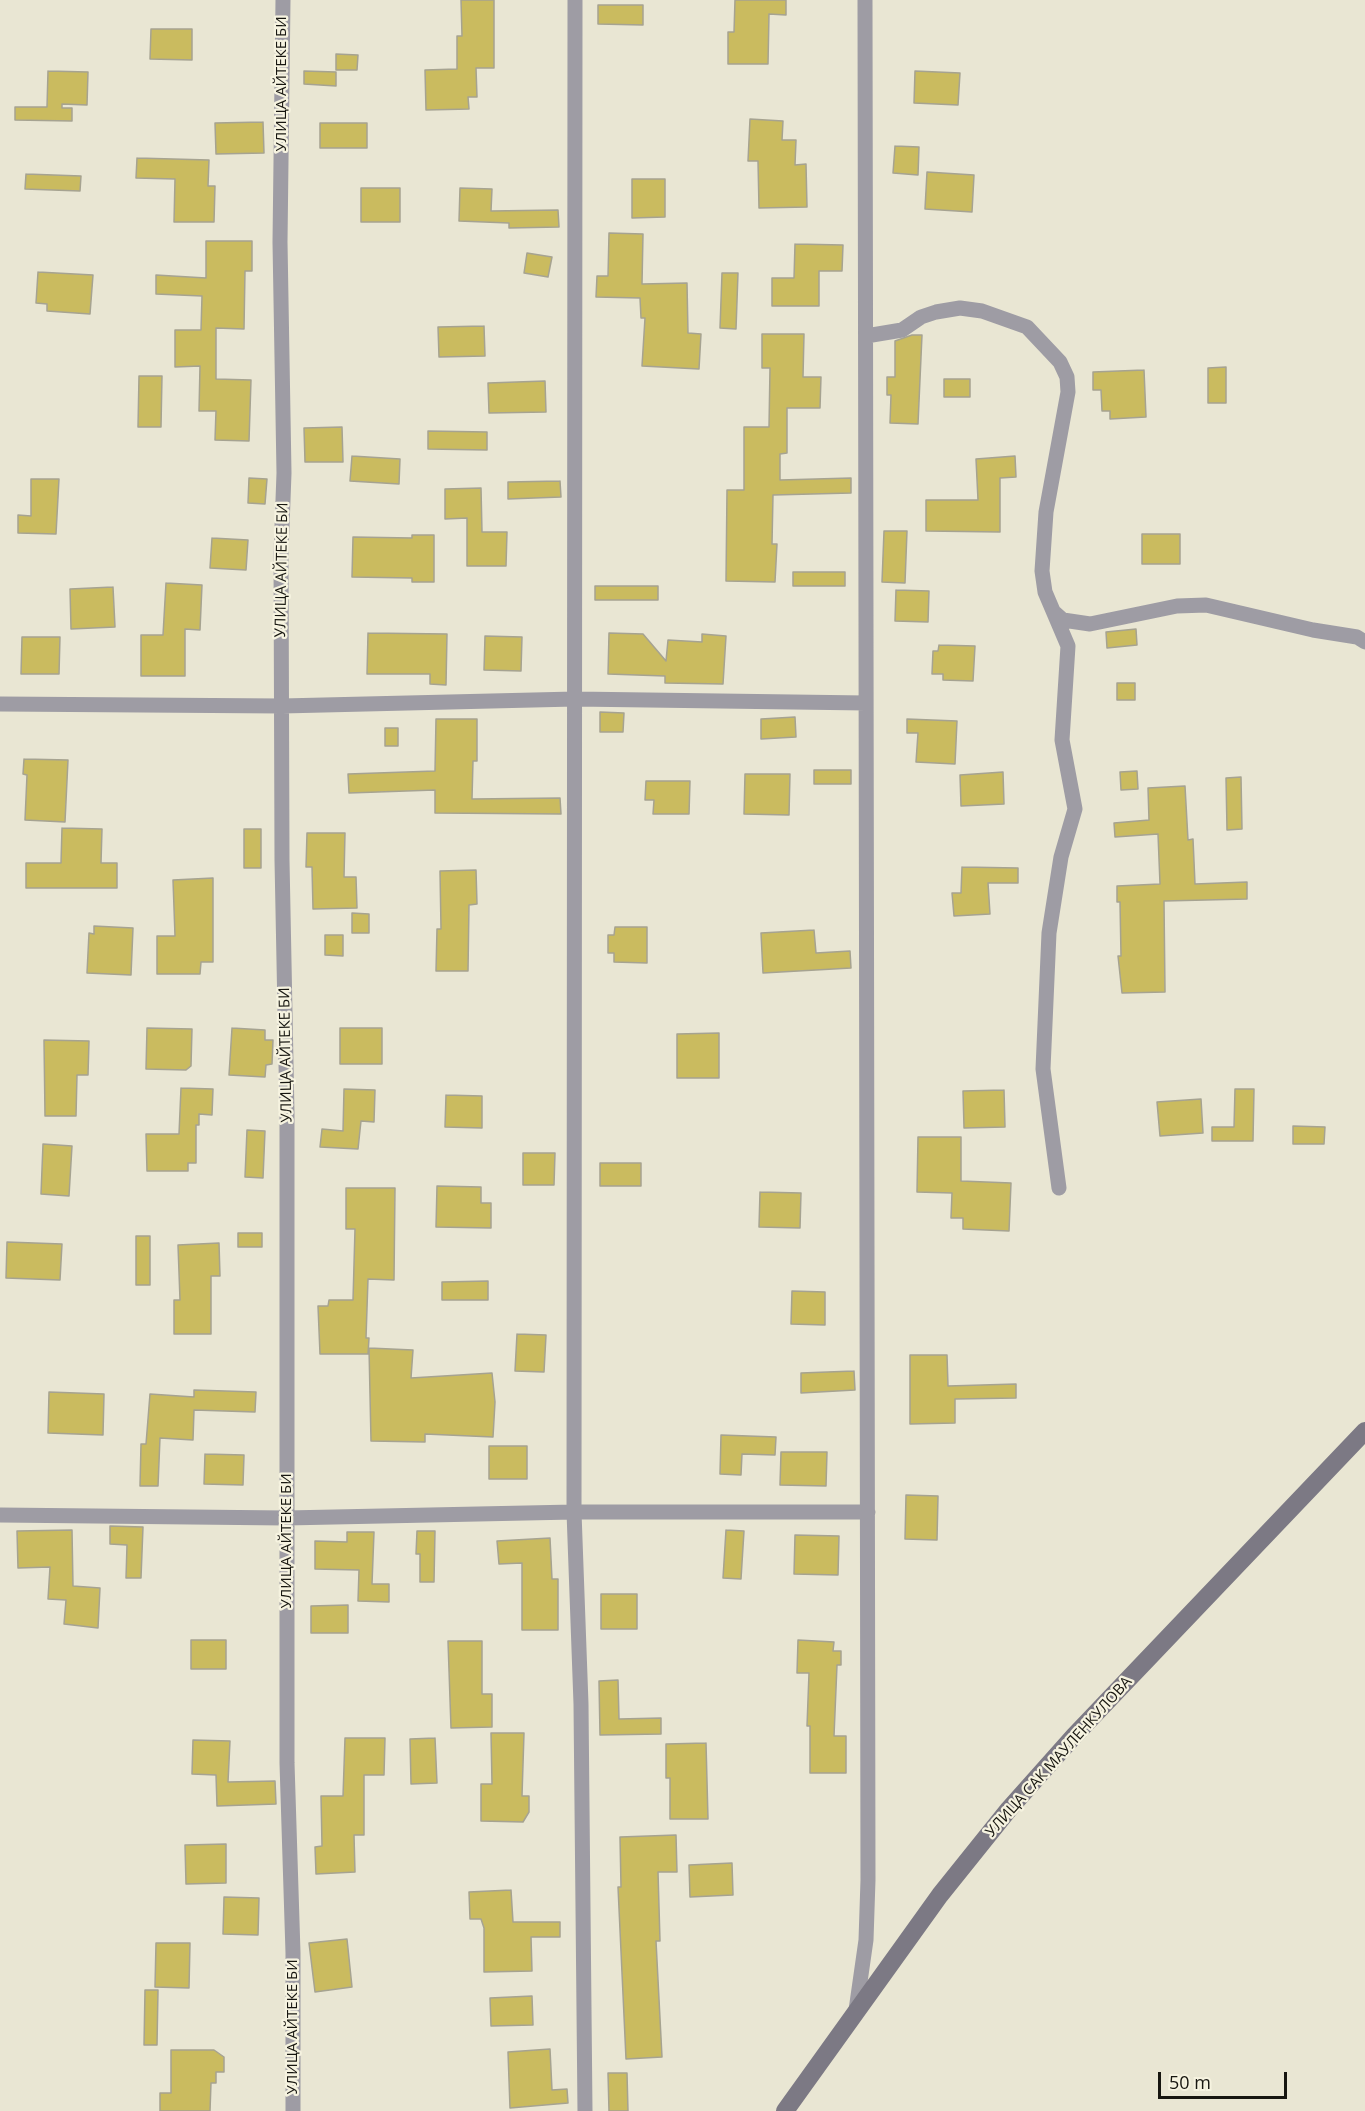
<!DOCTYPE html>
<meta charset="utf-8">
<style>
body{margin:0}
#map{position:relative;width:1365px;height:2111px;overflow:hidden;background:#e9e6d3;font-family:"Open Sans",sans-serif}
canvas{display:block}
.scale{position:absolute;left:1158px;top:2072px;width:129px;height:27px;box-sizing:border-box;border:3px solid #171610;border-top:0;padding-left:8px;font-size:18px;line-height:21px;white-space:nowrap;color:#171610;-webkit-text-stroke:4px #f6f3e0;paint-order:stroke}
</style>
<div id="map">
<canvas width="1365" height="2111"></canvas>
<div class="scale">50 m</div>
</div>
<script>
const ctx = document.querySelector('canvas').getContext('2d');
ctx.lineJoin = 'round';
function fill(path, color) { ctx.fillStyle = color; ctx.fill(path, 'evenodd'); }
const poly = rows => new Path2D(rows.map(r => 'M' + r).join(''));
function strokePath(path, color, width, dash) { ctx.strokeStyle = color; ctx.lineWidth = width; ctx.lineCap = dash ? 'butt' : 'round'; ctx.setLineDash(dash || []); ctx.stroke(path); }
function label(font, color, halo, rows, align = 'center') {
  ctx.font = font + ' "Open Sans",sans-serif'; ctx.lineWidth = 4.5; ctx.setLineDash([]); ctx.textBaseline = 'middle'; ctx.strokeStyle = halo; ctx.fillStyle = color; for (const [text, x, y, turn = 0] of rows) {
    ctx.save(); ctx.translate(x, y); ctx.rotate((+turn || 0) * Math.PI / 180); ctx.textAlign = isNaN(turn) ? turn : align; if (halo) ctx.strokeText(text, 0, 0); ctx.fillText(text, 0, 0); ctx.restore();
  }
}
const building = poly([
 [461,0,494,0,494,68,476,68,477,97,468,97,469,109,426,110,425,70,457,69,457,36,462,36,461,0],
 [735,0,786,0,786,15,769,14,768,64,728,64,728,32,734,32,735,0],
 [598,5,643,5,643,25,598,24,598,5],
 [151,29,192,29,192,60,150,59,151,29],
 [336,54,358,55,357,70,336,70,336,54],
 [48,71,88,72,87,105,62,104,62,108,72,108,72,121,15,120,15,107,47,107,48,71],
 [304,71,336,72,336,86,304,84,304,71],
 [915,71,960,73,958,105,914,103,915,71],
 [750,119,783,121,782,140,796,140,795,165,806,164,807,207,759,208,758,161,748,161,750,119],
 [263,122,264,153,216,154,215,123,263,122],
 [320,123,367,123,367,148,320,148,320,123],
 [895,146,919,147,918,175,893,173,895,146],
 [137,158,209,160,208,186,215,186,214,222,174,222,175,179,136,178,137,158],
 [927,172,974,175,972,212,925,209,927,172],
 [26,174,81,176,80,191,25,189,26,174],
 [632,179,665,179,665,217,632,218,632,179],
 [361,188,400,188,400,222,361,222,361,188],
 [460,188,492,189,491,211,558,210,559,227,509,228,509,223,459,221,460,188],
 [609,233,643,234,642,284,687,283,688,333,701,334,699,369,642,366,645,318,641,318,640,298,596,297,597,276,608,276,609,233],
 [206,241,252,241,252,271,245,271,244,329,216,328,216,379,251,380,249,441,215,440,216,411,199,411,200,366,175,367,175,330,201,330,202,296,156,294,156,275,206,278,206,241],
 [795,244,843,245,842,271,819,271,819,306,772,306,772,278,794,278,795,244],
 [527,253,552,257,548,277,524,273,527,253],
 [38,272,93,275,90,314,47,311,47,304,36,303,38,272],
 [722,273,738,273,736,329,720,328,722,273],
 [484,326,485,356,439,357,438,327,484,326],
 [762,334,804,334,803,377,821,377,820,408,787,408,787,453,780,454,780,480,851,478,851,493,773,495,772,544,777,544,775,582,726,581,727,490,744,490,744,427,769,427,770,368,762,368,762,334],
 [912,335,922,335,918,424,890,423,891,395,887,395,887,377,895,377,895,341,912,335],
 [1226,367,1226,403,1208,403,1208,368,1226,367],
 [1144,370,1146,417,1110,419,1110,411,1102,411,1101,390,1093,390,1093,372,1144,370],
 [139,376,162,376,161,427,138,427,139,376],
 [944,379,970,379,970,397,944,397,944,379],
 [545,381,546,412,489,413,488,383,545,381],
 [342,427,343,462,305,462,304,428,342,427],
 [428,431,487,432,487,450,428,449,428,431],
 [352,456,400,459,399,484,350,481,352,456],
 [1015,456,1016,477,1000,478,1000,532,926,531,926,500,978,500,976,459,1015,456],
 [249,478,267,479,265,504,248,503,249,478],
 [31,479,59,479,56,534,18,533,18,515,31,516,31,479],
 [560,481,561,497,508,499,508,482,560,481],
 [481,488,482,532,507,532,506,566,467,566,467,518,445,519,445,489,481,488],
 [884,531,907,531,905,583,882,582,884,531],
 [1142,534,1180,534,1180,564,1142,564,1142,534],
 [412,535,434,535,434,582,412,582,412,578,352,577,353,537,412,538,412,535],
 [212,538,248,540,246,570,210,568,212,538],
 [793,572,845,572,845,586,793,586,793,572],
 [166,583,202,585,200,630,185,629,185,676,141,676,141,635,163,635,166,583],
 [595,586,658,586,658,600,595,600,595,586],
 [113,587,115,627,71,629,70,589,113,587],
 [896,590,929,591,928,622,895,621,896,590],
 [1136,629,1137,645,1107,648,1106,632,1136,629],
 [368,633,447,634,446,685,430,684,430,674,367,674,368,633],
 [609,633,643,634,666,661,668,640,702,642,702,634,726,636,723,684,665,683,665,676,608,674,609,633],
 [485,636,522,637,521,671,484,670,485,636],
 [22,637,60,637,59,674,21,674,22,637],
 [939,645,975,646,973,681,943,680,943,674,932,674,933,651,938,651,939,645],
 [1117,683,1135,683,1135,700,1117,700,1117,683],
 [600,712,624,713,623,732,600,732,600,712],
 [795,717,796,737,761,739,761,719,795,717],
 [436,719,477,719,477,761,473,761,472,799,560,798,561,814,435,813,435,790,349,793,348,774,435,771,436,719],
 [907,719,957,721,955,764,916,762,918,733,907,733,907,719],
 [385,728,398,728,398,746,385,746,385,728],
 [24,759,68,760,65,822,25,820,27,775,23,774,24,759],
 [814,770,851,770,851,784,814,784,814,770],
 [1137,771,1138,789,1121,790,1120,772,1137,771],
 [1003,772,1004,804,961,806,960,775,1003,772],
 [745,774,790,774,789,815,744,814,745,774],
 [1241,777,1242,829,1227,830,1226,778,1241,777],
 [646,781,690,781,689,814,653,814,654,800,645,800,646,781],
 [1185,786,1188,840,1193,839,1195,884,1247,882,1247,899,1164,901,1165,992,1122,993,1118,956,1121,956,1120,902,1117,902,1117,886,1160,884,1158,834,1115,837,1114,823,1149,820,1148,788,1185,786],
 [62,828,102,829,101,863,117,863,117,888,26,888,26,863,61,863,62,828],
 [244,829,261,829,261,868,244,868,244,829],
 [307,833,345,833,344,877,356,877,357,908,313,909,312,867,306,867,307,833],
 [962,867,1018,868,1018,883,988,883,990,914,954,916,952,893,961,893,962,867],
 [476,870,477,904,469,905,468,971,436,971,437,929,441,929,440,871,476,870],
 [213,878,213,962,201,962,200,974,157,974,157,936,175,936,173,880,213,878],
 [352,913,369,914,369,933,352,933,352,913],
 [94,926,133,928,131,975,87,973,89,933,94,934,94,926],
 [615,927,647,927,647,963,614,962,614,953,608,953,608,935,614,935,615,927],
 [814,930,816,953,850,951,851,968,763,973,761,933,814,930],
 [325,935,343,935,343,956,325,955,325,935],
 [147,1028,192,1029,191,1066,186,1070,146,1069,147,1028],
 [232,1028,265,1030,265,1040,273,1040,272,1064,266,1065,265,1077,229,1075,232,1028],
 [340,1028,382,1028,382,1064,340,1064,340,1028],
 [719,1033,719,1078,677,1078,677,1034,719,1033],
 [44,1040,89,1041,88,1075,77,1075,76,1116,45,1116,44,1040],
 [181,1088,213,1089,212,1115,199,1114,199,1125,196,1125,196,1163,188,1163,188,1171,147,1171,146,1134,179,1134,181,1088],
 [344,1089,375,1090,374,1122,361,1121,358,1149,320,1147,322,1129,343,1131,344,1089],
 [1235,1089,1254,1089,1253,1141,1212,1141,1212,1127,1234,1127,1235,1089],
 [1004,1090,1005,1127,964,1128,963,1091,1004,1090],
 [446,1095,482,1096,482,1128,445,1127,446,1095],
 [1201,1099,1203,1133,1160,1136,1157,1102,1201,1099],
 [1293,1126,1325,1127,1324,1144,1293,1144,1293,1126],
 [247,1130,265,1131,263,1178,245,1177,247,1130],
 [918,1137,961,1137,961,1181,1011,1183,1009,1231,963,1229,963,1218,951,1218,952,1193,917,1192,918,1137],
 [43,1144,72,1146,69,1196,41,1194,43,1144],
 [523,1153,555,1153,554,1185,523,1185,523,1153],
 [600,1163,641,1163,641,1186,600,1186,600,1163],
 [437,1186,481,1187,481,1203,491,1203,491,1228,436,1227,437,1186],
 [346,1188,395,1188,394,1280,368,1279,366,1338,369,1338,368,1354,320,1354,318,1306,328,1306,329,1300,353,1300,355,1229,346,1229,346,1188],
 [760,1192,801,1193,800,1228,759,1227,760,1192],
 [238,1233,262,1233,262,1247,238,1247,238,1233],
 [136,1236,150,1236,150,1285,136,1285,136,1236],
 [7,1242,62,1244,60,1280,6,1278,7,1242],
 [219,1243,220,1276,211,1276,211,1334,174,1334,174,1300,180,1300,178,1245,219,1243],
 [488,1281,488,1300,442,1300,442,1282,488,1281],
 [792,1291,825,1292,825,1325,791,1324,792,1291],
 [517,1334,546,1335,544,1372,515,1371,517,1334],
 [369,1348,413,1350,411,1378,492,1373,495,1402,493,1437,425,1434,425,1442,371,1441,369,1348],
 [910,1355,947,1355,948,1386,1016,1384,1016,1398,955,1399,955,1423,910,1424,910,1355],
 [854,1371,855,1390,801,1393,801,1373,854,1371],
 [194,1390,256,1392,255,1412,194,1410,193,1440,160,1438,158,1486,140,1486,141,1444,146,1444,150,1394,194,1397,194,1390],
 [49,1392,104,1394,103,1435,48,1433,49,1392],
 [721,1435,776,1437,775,1455,742,1454,741,1475,720,1474,721,1435],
 [489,1446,527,1446,527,1479,489,1479,489,1446],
 [781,1452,827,1452,826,1486,780,1485,781,1452],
 [205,1454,244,1455,243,1485,204,1484,205,1454],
 [906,1495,938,1496,937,1540,905,1539,906,1495],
 [110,1526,143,1527,141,1578,126,1578,127,1545,110,1544,110,1526],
 [72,1530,73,1586,100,1588,98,1628,64,1624,66,1600,48,1599,50,1567,18,1568,17,1531,72,1530],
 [726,1530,744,1531,741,1579,723,1578,726,1530],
 [417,1531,435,1531,434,1582,420,1582,420,1554,416,1554,417,1531],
 [347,1532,374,1532,372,1584,389,1584,389,1602,358,1601,359,1570,315,1569,315,1541,347,1542,347,1532],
 [795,1535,839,1536,838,1575,794,1574,795,1535],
 [550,1538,552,1579,558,1579,558,1630,522,1630,522,1563,499,1564,497,1541,550,1538],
 [601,1594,637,1594,637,1629,601,1629,601,1594],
 [348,1605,348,1633,311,1633,311,1606,348,1605],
 [191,1640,226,1640,226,1669,191,1669,191,1640],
 [798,1640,834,1642,833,1651,841,1651,841,1665,837,1665,834,1736,846,1736,846,1773,810,1773,810,1726,807,1726,809,1673,797,1673,798,1640],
 [448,1641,482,1641,482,1694,492,1694,492,1727,451,1728,448,1641],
 [618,1680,619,1719,661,1718,661,1734,600,1735,599,1681,618,1680],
 [491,1733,524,1733,522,1796,529,1796,529,1812,523,1822,481,1821,481,1784,492,1784,491,1733],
 [345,1738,385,1738,384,1775,364,1775,364,1835,354,1835,355,1872,316,1874,315,1847,322,1846,321,1796,343,1796,345,1738],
 [435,1738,437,1783,411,1784,410,1739,435,1738],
 [193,1740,230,1741,228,1782,275,1781,276,1804,217,1806,216,1775,192,1774,193,1740],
 [706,1743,708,1819,670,1819,670,1778,666,1778,666,1744,706,1743],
 [676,1835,677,1872,658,1872,660,1941,656,1941,662,2057,626,2059,618,1887,621,1887,620,1837,676,1835],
 [226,1844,226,1883,186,1884,185,1845,226,1844],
 [732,1863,733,1895,690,1897,689,1865,732,1863],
 [511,1890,513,1922,560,1922,560,1937,531,1937,532,1971,484,1972,484,1928,481,1919,470,1919,469,1892,511,1890],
 [224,1897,259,1898,258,1935,223,1934,224,1897],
 [347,1939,352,1987,315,1992,309,1943,347,1939],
 [156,1943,190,1943,189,1988,155,1987,156,1943],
 [145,1990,158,1990,157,2045,144,2045,145,1990],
 [532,1996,533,2025,491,2026,490,1998,532,1996],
 [550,2049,552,2090,567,2089,568,2103,510,2108,508,2052,550,2049],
 [171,2050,214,2050,224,2057,224,2072,216,2072,216,2083,211,2083,210,2111,160,2111,160,2093,171,2093,171,2050],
 [608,2073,627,2073,628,2111,609,2111,608,2073]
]);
const minor = poly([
 [283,0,280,242,284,473,281,554,282,860,287,1114,287,1763,293,1953,293,2111],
 [575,0,574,1512,581,1704,585,2111],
 [866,336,902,330,921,317,936,312,960,308,982,311,1027,327,1060,362,1067,377,1068,392,1046,512,1042,571,1045,592,1068,646,1062,740,1075,809,1061,857,1049,933,1043,1069,1059,1188],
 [1054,612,1063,620,1090,624,1177,606,1206,605,1313,630,1357,637,1365,642],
 [0,704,282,706,575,699,866,703],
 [0,1515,286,1518,574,1512,868,1512],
 [856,2010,866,1940,868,1880,865,0]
]);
const secondary = poly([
 [785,2111,940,1895,1009,1809,1074,1736,1365,1431]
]);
const streetNames = [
 ["УЛИЦА АЙТЕКЕ БИ",282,84,-90],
 ["УЛИЦА АЙТЕКЕ БИ",282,570,-89],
 ["УЛИЦА АЙТЕКЕ БИ",286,1055,-91],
 ["УЛИЦА АЙТЕКЕ БИ",287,1541,-90],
 ["УЛИЦА САК МАУЛЕНКУЛОВА",1059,1757,-48],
 ["УЛИЦА АЙТЕКЕ БИ",293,2027,-90]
];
fill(building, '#cabb5f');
strokePath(building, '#a6a391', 1.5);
strokePath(minor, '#9e9ca4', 15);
strokePath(secondary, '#7c7984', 18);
label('15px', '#171610', '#f6f3e0', streetNames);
</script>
